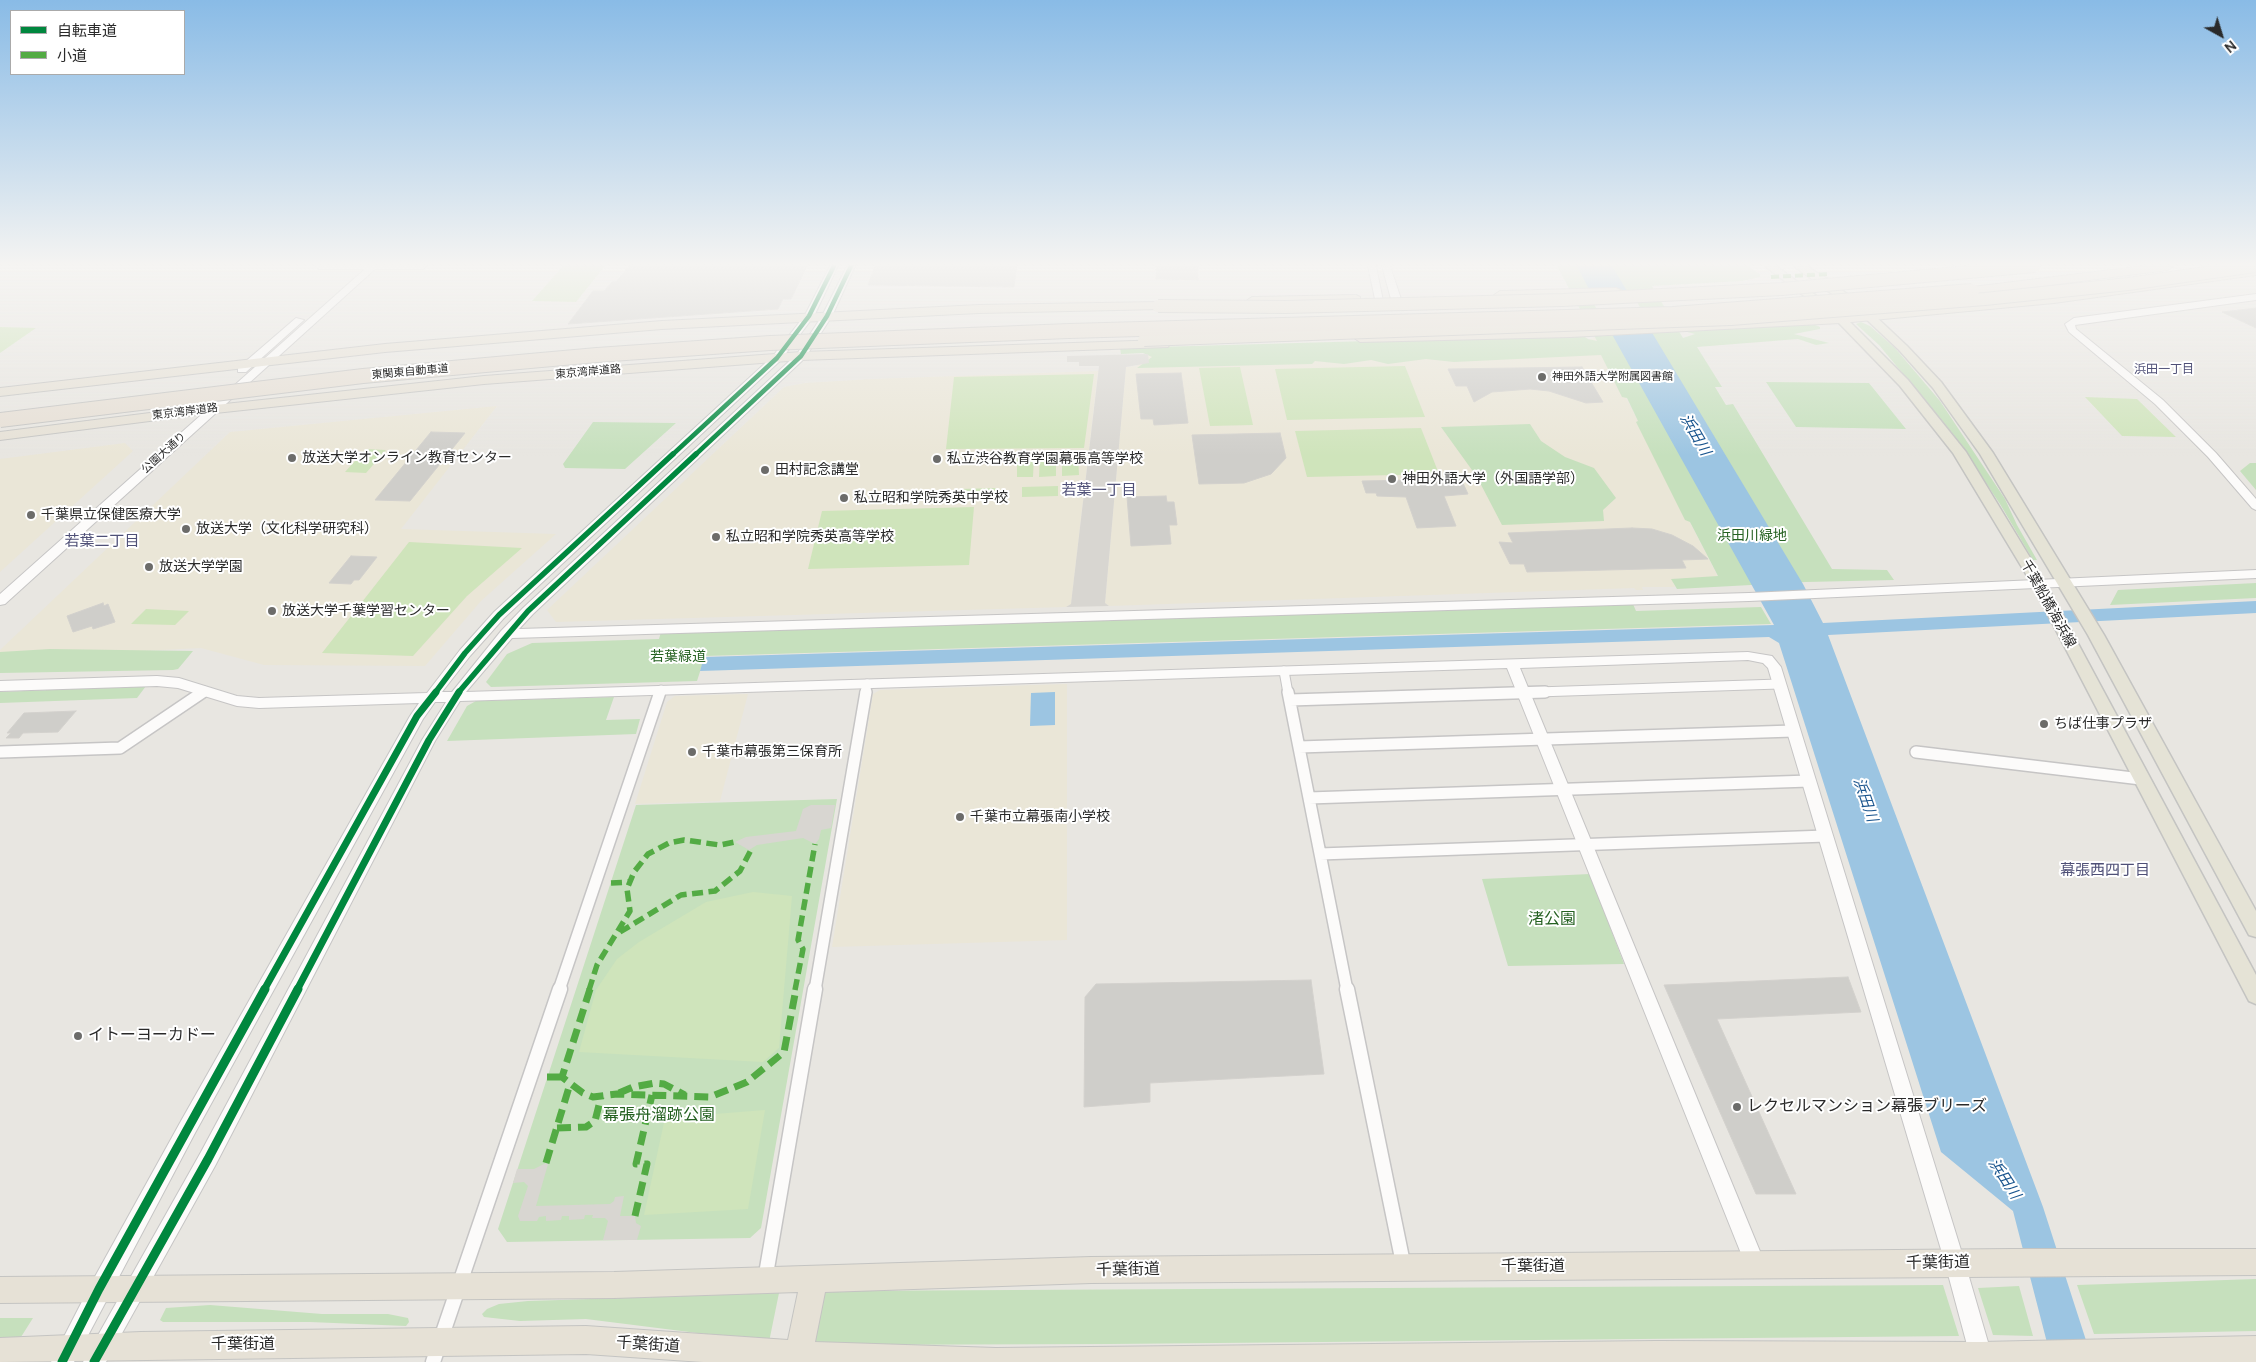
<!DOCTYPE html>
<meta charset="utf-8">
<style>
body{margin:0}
#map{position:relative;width:2256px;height:1362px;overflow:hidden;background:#e8e6e1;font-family:Manrope,"Noto Sans JP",sans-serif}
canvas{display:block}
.legend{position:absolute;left:10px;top:10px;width:175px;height:65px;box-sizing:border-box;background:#fff;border:1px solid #aaa;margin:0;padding:6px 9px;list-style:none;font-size:15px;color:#2a2a2a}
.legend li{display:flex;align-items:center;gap:10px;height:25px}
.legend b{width:25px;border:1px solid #aaa}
.north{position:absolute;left:2196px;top:10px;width:50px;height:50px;-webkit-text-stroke:4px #fff;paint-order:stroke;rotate:141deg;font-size:14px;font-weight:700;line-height:20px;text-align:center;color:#2a2a2a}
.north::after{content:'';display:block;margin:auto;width:18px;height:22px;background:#2a2a2a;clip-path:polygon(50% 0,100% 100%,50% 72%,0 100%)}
</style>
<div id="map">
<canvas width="2256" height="1362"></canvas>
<ul class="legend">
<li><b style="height:6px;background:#00873e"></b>自転車道</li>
<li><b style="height:6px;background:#53ab44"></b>小道</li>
</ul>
<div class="north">N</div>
</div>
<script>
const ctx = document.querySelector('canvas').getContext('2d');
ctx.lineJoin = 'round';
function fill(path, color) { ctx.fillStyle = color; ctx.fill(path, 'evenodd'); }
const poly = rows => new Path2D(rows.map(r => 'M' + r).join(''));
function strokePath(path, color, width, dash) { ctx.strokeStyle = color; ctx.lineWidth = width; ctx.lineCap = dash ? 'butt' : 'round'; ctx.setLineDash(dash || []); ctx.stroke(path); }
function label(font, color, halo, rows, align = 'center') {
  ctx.font = font + ' Manrope,"Noto Sans JP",sans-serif'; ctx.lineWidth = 4; ctx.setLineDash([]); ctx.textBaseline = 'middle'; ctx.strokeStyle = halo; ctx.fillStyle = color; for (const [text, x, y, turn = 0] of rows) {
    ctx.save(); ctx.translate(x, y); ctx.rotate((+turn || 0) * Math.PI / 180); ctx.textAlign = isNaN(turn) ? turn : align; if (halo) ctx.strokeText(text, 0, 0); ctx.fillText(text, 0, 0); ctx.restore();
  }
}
const education = poly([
 [1595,337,1718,577,1672,579,1675,587,1642,587,1643,590,1636,590,1634,588,1109,606,1105,603,1126,367,1137,366,1137,363,1149,354,1582,343],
 [1098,371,1071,605,1066,607,556,622,547,610,784,387,805,383,872,379],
 [497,406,401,529,556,534,481,601,425,666,264,665,201,648,0,658,0,650,230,432],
 [125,443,133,451,0,572,0,459],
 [1067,684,1067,940,832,947,873,694,880,690],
 [748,694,720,801,635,804,667,702,675,696]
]);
const green = poly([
 [1557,266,1748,266,1760,274,1760,277,1743,281,1652,286,1683,338,1695,334,1680,330,1813,324,1820,327,1820,329,1794,334,1829,343,1816,345,1798,339,1697,347,1722,387,1715,387,1726,405,1733,404,1832,569,1887,570,1894,580,1806,582,1677,589,1671,579,1718,576,1690,522,1685,520,1636,422,1638,421,1627,398,1622,397,1601,355,1454,362,1426,359,1388,364,1371,360,1344,364,1315,361,1312,364,1137,368,1152,357,1143,353,1121,354,1120,348,1582,335,1588,339,1597,341],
 [1861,322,1870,326,1895,348,1940,401,2005,499,2017,525,2037,560,2033,560,2000,504,1953,434,1879,345,1856,324],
 [1766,382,1869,383,1906,429,1796,427],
 [593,422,676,423,625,469,565,468,563,464],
 [1530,424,1541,441,1565,457,1594,468,1616,498,1603,510,1604,521,1502,525,1477,477,1441,427],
 [2250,463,2256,463,2256,490,2240,471],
 [2256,583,2256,598,2110,605,2118,590],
 [1633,604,1636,611,1761,607,1771,624,705,656,697,681,491,687,486,682,507,654,532,643,659,639,661,632],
 [50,649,193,651,178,669,173,670,0,673,0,652],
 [146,686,137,698,0,703,0,692],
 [614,697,606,720,640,719,636,734,447,741,467,706,476,701],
 [837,799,761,1228,750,1238,507,1242,498,1229,636,805],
 [1590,874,1624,964,1508,966,1482,879],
 [2256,1279,2256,1331,2094,1334,2077,1285],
 [1943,1285,1959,1336,1110,1344,816,1345,815,1342,825,1293,827,1291],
 [2019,1286,2033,1336,1993,1335,1978,1288],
 [779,1293,769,1342,586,1319,520,1321,484,1317,482,1314,487,1309,499,1304,528,1301],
 [210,1305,322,1314,388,1314,408,1318,409,1322,406,1326,310,1322,163,1322,160,1320,166,1308],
 [0,1318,33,1318,21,1337,0,1340]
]);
const pitch = poly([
 [563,266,605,266,576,302,532,301],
 [0,327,36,328,0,353],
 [1405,366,1425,417,1287,420,1275,369],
 [1240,367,1253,425,1210,426,1199,368],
 [1094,374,1084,448,946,449,954,377],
 [2085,397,2137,399,2176,437,2122,436],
 [1421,428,1439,474,1307,477,1295,431],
 [366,449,386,450,366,473,345,472],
 [1056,456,1056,476,1039,477,1040,457],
 [1062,456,1078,456,1079,475,1062,476],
 [1017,457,1034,457,1033,477,1017,477],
 [1058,486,1058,496,1022,497,1022,487],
 [997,488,996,498,959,499,960,489],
 [974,507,969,565,808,569,822,511],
 [409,542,522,548,467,596,413,656,322,653],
 [146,609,189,611,175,625,131,624],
 [753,892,792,896,779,1048,763,1062,579,1052,596,990,617,959,639,942,706,902],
 [765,1110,748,1209,644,1215,665,1118]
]);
const plaza = poly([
 [1148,354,1149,363,1126,367,1105,603,1109,606,1066,607,1071,604,1099,366,1079,366,1079,362,1067,362,1067,356],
 [811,805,835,805,831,828,821,830,819,839,815,844,803,838,757,845,749,850,735,842,746,837,796,831,803,809],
 [546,1163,548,1164,536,1206,610,1204,614,1201,615,1197,624,1196,620,1216,635,1216,636,1223,641,1226,637,1240,603,1240,608,1221,605,1218,592,1218,593,1215,585,1215,584,1219,569,1220,569,1216,562,1216,561,1220,546,1221,546,1216,539,1217,537,1221,520,1221,518,1216,528,1186,524,1182,513,1183,517,1169,534,1169]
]);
const water = poly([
 [1577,266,1612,266,1803,584,1823,623,2256,601,2256,613,1828,635,2043,1207,2093,1362,2052,1362,2013,1211,1941,1152,1779,643,1769,637,700,671,704,657,1774,625,1614,338],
 [1055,692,1055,725,1030,726,1031,693]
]);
const pier = poly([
 [1636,300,1641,309,1597,310,1593,302]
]);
const building = poly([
 [629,266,807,266,791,299,783,299,778,309,568,324,593,291,604,291,612,282,616,282,629,266],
 [875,266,1017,266,1014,287,868,285,875,266],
 [1156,266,1198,266,1198,280,1156,279,1156,266],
 [2256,308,2256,328,2222,312,2256,308],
 [1582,367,1603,402,1586,403,1549,391,1530,389,1492,392,1474,402,1467,386,1456,386,1448,369,1582,367],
 [1181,373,1188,423,1154,425,1153,419,1141,419,1136,374,1181,373],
 [431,432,465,433,410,501,375,500,431,432],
 [1280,433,1286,458,1271,474,1244,483,1199,484,1192,435,1280,433],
 [1461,479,1468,494,1444,496,1456,526,1417,528,1406,497,1377,496,1376,493,1366,493,1362,481,1461,479],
 [1166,496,1167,502,1174,502,1177,525,1169,525,1171,544,1131,546,1127,497,1166,496],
 [1632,528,1652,529,1672,535,1693,546,1708,559,1682,560,1686,568,1527,572,1524,564,1510,564,1499,542,1513,543,1508,533,1632,528],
 [351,556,377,557,359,580,354,580,351,584,329,583,351,556],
 [103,603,104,606,108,604,115,622,93,629,92,626,73,632,67,616,103,603],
 [76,711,58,732,23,733,19,738,6,738,11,733,7,733,24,713,76,711],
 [1848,977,1861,1012,1717,1019,1796,1194,1756,1194,1664,985,1848,977],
 [1311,980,1324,1074,1150,1083,1150,1102,1084,1107,1085,997,1096,984,1311,980]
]);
const minorFar2 = poly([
 [1284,671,1288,693],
 [201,693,204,691],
 [660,693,661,690],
 [865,693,867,684],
 [1507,693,1779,684]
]);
const minorFar1 = poly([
 [1288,692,1347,990],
 [1290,700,1545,692],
 [1299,747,1793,731],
 [0,752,120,748,203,692],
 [1916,752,2141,779],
 [1309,798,1809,781],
 [1320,854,1826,836],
 [559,990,660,692],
 [815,990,866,692]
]);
const minor = poly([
 [1347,989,1404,1268],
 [765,1280,815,989],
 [433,1362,560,989]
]);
const tertiary = poly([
 [315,266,427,266,423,269,375,269,5,604,0,605,0,594,365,269,319,269,315,266],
 [830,266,838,266,814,316,781,360,504,618,470,656,442,692,452,692,501,631,523,608,797,354,822,316,847,266,855,266,832,316,805,358,533,614,519,629,1749,593,2256,570,2256,578,1749,601,512,638,466,692,1748,652,1772,656,1781,667,1965,1263,1992,1356,1989,1362,1973,1362,1970,1356,1945,1263,1768,668,1763,663,1748,660,1520,668,1766,1266,1763,1273,1756,1276,1749,1273,1746,1266,1507,668,460,701,435,741,215,1166,106,1362,83,1362,201,1152,422,740,446,702,435,702,423,719,195,1133,74,1362,51,1362,92,1282,181,1121,410,716,419,703,259,708,237,706,178,688,157,686,0,691,0,681,157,676,179,678,237,696,259,698,427,693,460,650,494,612,773,356,805,315,830,266],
 [1368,266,1376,266,1383,301,1375,299,1368,266],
 [1382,266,1390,266,1401,299,1399,301,1391,299,1382,266],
 [2256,294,2256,300,2075,325,2076,329,2163,400,2216,453,2256,499,2256,510,2252,508,2208,457,2155,404,2069,332,2065,324,2074,318,2256,294],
 [296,318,304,320,246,372,238,372,238,368,296,318]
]);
const primary = poly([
 [1765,266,1776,266,1845,317,1908,380,1966,452,2046,584,2256,975,2256,1004,2249,1001,2032,584,1953,453,1900,386,1837,321,1765,266],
 [1794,266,1806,266,1826,278,1873,314,1907,346,1941,382,1993,453,2104,635,2256,911,2256,937,2249,935,2088,635,1980,454,1933,388,1899,350,1865,318,1794,266]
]);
const trunk = poly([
 [2256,269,2256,275,2054,303,1841,323,1570,337,1360,342,1354,338,1360,334,1570,329,1841,315,2054,295,2256,269],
 [1616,288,1622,291,1620,293,1500,299,1494,295,1500,291,1616,288],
 [1356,295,1360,297,1360,301,1252,305,1246,301,1252,297,1356,295],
 [1158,302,1162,303,1162,309,979,313,662,329,385,352,0,396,0,388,385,344,662,321,979,305,1158,302],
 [1164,340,1170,344,1168,347,801,360,484,384,197,415,0,440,0,432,197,407,484,376,801,352,1164,340],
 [2012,1249,2256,1249,2256,1275,1091,1283,825,1292,815,1342,996,1348,1656,1341,1981,1342,2256,1336,2256,1362,703,1362,586,1354,0,1362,0,1338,141,1332,586,1326,788,1340,798,1292,614,1298,0,1303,0,1277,614,1272,1091,1257,2012,1249]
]);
const motorway = poly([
 [2143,266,2174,266,2168,270,1972,295,1966,291,1972,287,2143,266]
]);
const trunkBridge = poly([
 [1158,306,1286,307,1563,300,1782,289,2035,266],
 [1144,340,1731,319,1985,299,2128,284,2256,266]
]);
const motorwayBridge = poly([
 [0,420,363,376,597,355,770,343,1069,331,1673,314,1972,291]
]);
const quietFar2 = poly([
 [1771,277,1827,274]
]);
const quietFar1 = poly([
 [611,883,629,882],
 [620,932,681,895,715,891,740,871,751,850],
 [589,990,597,965,630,911,627,889,634,872,648,854,669,843,684,840,720,845,735,842],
 [795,990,803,949,798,940,815,844]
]);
const quiet = poly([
 [590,989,562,1077,583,1093,593,1097,617,1094,710,1097,747,1082,784,1052,796,989],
 [547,1077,562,1077],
 [619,1093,633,1087,655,1083,664,1084,685,1095],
 [557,1128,586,1127,595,1121,601,1097],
 [546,1163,570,1084],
 [635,1216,647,1164,636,1164,652,1095]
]);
const cyclewayFar3 = poly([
 [671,456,777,358,809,316,834,266],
 [694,456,801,356,827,316,851,266]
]);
const cyclewayFar2 = poly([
 [435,693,465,653,499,615,673,454],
 [458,693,528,611,696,454]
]);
const cyclewayFar1 = poly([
 [264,990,417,716,436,692],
 [297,990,429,740,459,692]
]);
const cycleway = poly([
 [62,1362,99,1289,265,989],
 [94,1362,208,1159,298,989]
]);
const markers = [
 [1542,377,5,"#6c6c6a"],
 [292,458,5,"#6c6c6a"],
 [937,459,5,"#6c6c6a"],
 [765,470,5,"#6c6c6a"],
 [1392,479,5,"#6c6c6a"],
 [844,498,5,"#6c6c6a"],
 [31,515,5,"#6c6c6a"],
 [186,529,5,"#6c6c6a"],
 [716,537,5,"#6c6c6a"],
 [149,567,5,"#6c6c6a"],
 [272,611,5,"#6c6c6a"],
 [2044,724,5,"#6c6c6a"],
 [692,752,5,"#6c6c6a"],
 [960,817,5,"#6c6c6a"],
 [78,1036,5,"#6c6c6a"],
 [1737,1107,5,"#6c6c6a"]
];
const farStreetnames = [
 ["東関東自動車道",410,372,-5],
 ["東京湾岸道路",588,372,-5],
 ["東京湾岸道路",185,412,-7],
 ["公園大通り",164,453,-42]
];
const farPoinames = [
 ["神田外語大学附属図書館",1552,377]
];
const farNeighbourhoodnames = [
 ["浜田一丁目",2164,370]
];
const poiNames = [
 ["放送大学オンライン教育センター",302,458],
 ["私立渋谷教育学園幕張高等学校",947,459],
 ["田村記念講堂",775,470],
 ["神田外語大学（外国語学部）",1402,479],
 ["私立昭和学院秀英中学校",854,498],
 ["千葉県立保健医療大学",41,515],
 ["放送大学（文化科学研究科）",196,529],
 ["私立昭和学院秀英高等学校",726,537],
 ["放送大学学園",159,567],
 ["放送大学千葉学習センター",282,611],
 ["ちば仕事プラザ",2054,724],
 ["千葉市幕張第三保育所",702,752],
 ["千葉市立幕張南小学校",970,817]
];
const parkNames = [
 ["浜田川緑地",1752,536],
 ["若葉緑道",678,657]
];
const streetNames = [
 ["千葉船橋海浜線",2048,604,61]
];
const waterNames = [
 ["浜田川",1695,435,60],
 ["浜田川",1865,800,71],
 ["浜田川",2004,1179,57]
];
const neighbourhoodNames = [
 ["若葉一丁目",1099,491],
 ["若葉二丁目",102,542],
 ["幕張西四丁目",2105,871]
];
const nearParknames = [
 ["渚公園",1552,920],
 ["幕張舟溜跡公園",659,1116]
];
const nearPoinames = [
 ["イトーヨーカドー",88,1036],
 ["レクセルマンション幕張ブリーズ",1747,1107]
];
const nearStreetnames = [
 ["千葉街道",1938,1263,-1],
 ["千葉街道",1533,1267],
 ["千葉街道",1128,1270,-1],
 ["千葉街道",243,1345],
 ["千葉街道",648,1345,4]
];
fill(education, '#eae6d7');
fill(green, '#c6e0bd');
fill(pitch, '#cfe4bb');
fill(plaza, '#d8d6d1');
fill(water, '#9cc5e2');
fill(pier, '#e8e6e1');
fill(building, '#cfceca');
strokePath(building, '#d3d1cd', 1);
strokePath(minorFar2, '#c6c5c5', 11);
strokePath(minorFar1, '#c6c5c5', 14);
strokePath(minor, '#c6c5c5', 17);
strokePath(tertiary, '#c6c5c5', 2);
strokePath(primary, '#c4c4c2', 3);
strokePath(trunk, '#c4c4c2', 2);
strokePath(motorway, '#c4c4c2', 2);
strokePath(minorFar2, '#fcfbfa', 9);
strokePath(minorFar1, '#fcfbfa', 11);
strokePath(minor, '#fcfbfa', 14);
fill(tertiary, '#fcfbfa');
fill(primary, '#e5e3d6');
fill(trunk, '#e6e1d6');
fill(motorway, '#e6dfd5');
strokePath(trunkBridge, '#c4c4c2', 14, []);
strokePath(motorwayBridge, '#c4c4c2', 16, []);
strokePath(trunkBridge, '#e6e1d6', 12);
strokePath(motorwayBridge, '#e6dfd5', 14);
strokePath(quietFar2, '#53ab44', 4, [8, 4]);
strokePath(quietFar1, '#53ab44', 5.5, [11, 5.5]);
strokePath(quiet, '#53ab44', 7, [14, 7]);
strokePath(cyclewayFar3, '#00873e', 4.5);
strokePath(cyclewayFar2, '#00873e', 5.5);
strokePath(cyclewayFar1, '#00873e', 7);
strokePath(cycleway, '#00873e', 9);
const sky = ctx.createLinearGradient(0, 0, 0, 456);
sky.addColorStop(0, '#89bbe6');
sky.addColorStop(0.58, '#f5f4f2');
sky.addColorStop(1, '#f5f4f200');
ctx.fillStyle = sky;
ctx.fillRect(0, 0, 2256, 456);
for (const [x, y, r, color] of markers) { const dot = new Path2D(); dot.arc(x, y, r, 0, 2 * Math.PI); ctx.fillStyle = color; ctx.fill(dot); strokePath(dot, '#fff', 2); }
label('11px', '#2a2a2a', '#fff', farStreetnames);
label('11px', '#2a2a2a', '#fff', farPoinames, 'left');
label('12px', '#4f5077', '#fff', farNeighbourhoodnames);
label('14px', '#2a2a2a', '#fff', poiNames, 'left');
label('14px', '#256121', '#fff', parkNames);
label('14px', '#2a2a2a', '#fff', streetNames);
label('italic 15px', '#1a558e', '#fff', waterNames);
label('15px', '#4f5077', '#fff', neighbourhoodNames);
label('16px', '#256121', '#fff', nearParknames);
label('16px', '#2a2a2a', '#fff', nearPoinames, 'left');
label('16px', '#2a2a2a', '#fff', nearStreetnames);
</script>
